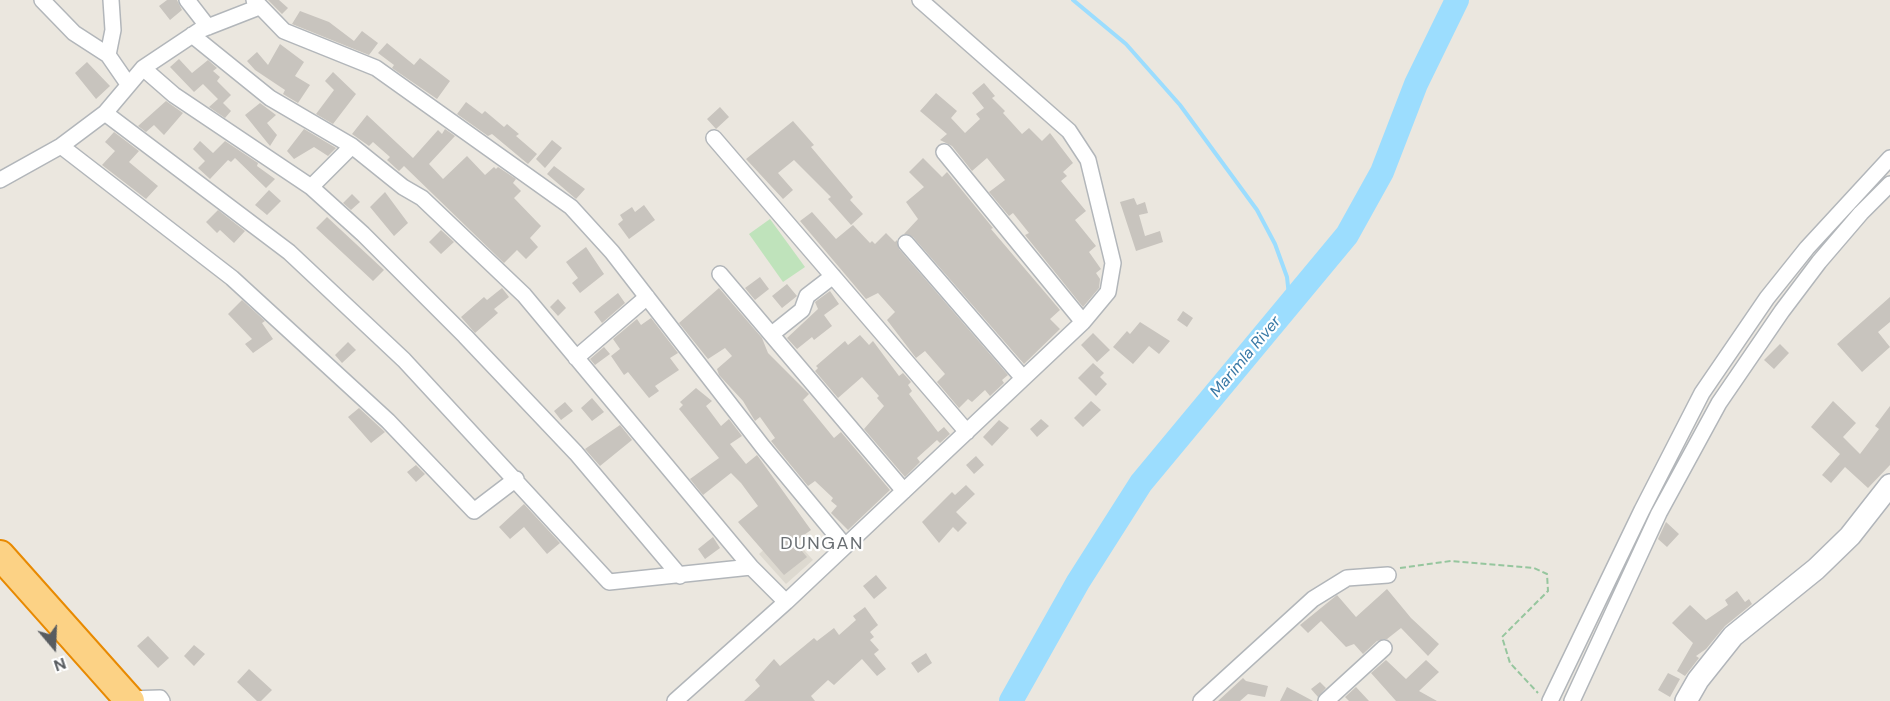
<!DOCTYPE html>
<style>
body{margin:0}
#map{position:relative;width:1890px;height:701px;overflow:hidden;background:#ebe7df;font-family:"DM Sans",sans-serif}
canvas{display:block}
.north{position:absolute;left:24px;top:617px;width:60px;height:60px;-webkit-text-stroke:4px #fff;paint-order:stroke;rotate:161deg;font-size:16px;font-weight:700;line-height:24px;text-align:center;color:#585c60}
.north::after{content:'';display:block;margin:auto;width:21px;height:27px;background:#585c60;clip-path:polygon(50% 0,100% 100%,50% 72%,0 100%)}
</style>
<div id="map">
<canvas width="1890" height="701"></canvas>
<div class="north">N</div>
</div>
<script>
const ctx = document.querySelector('canvas').getContext('2d');
ctx.lineJoin = 'round';
function fill(path, color) { ctx.fillStyle = color; ctx.fill(path, 'evenodd'); }
const poly = rows => new Path2D(rows.map(r => 'M' + r).join(''));
function strokePath(path, color, width, dash) { ctx.strokeStyle = color; ctx.lineWidth = width; ctx.lineCap = dash ? 'butt' : 'round'; ctx.setLineDash(dash || []); ctx.stroke(path); }
function label(font, color, halo, rows, align = 'center') {
  ctx.font = font + ' "DM Sans",sans-serif'; ctx.lineWidth = 4.5; ctx.setLineDash([]); ctx.textBaseline = 'middle'; ctx.strokeStyle = halo; ctx.fillStyle = color; for (const [text, x, y, turn = 0] of rows) {
    ctx.save(); ctx.translate(x, y); ctx.rotate((+turn || 0) * Math.PI / 180); ctx.textAlign = isNaN(turn) ? turn : align; if (halo) ctx.strokeText(text, 0, 0); ctx.fillText(text, 0, 0); ctx.restore();
  }
}
const education = poly([
 [786,530,813,560,786,584,759,554]
]);
const green = poly([
 [770,219,805,267,783,282,749,234]
]);
const stream = poly([
 [1073,0,1126,44,1180,105,1257,210,1275,244,1287,277,1290,305]
]);
const river = poly([
 [1011,701,1078,582,1141,483,1347,235,1382,172,1416,84,1457,0]
]);
const building = poly([
 [167,0,177,0,182,10,170,20,159,6],
 [268,0,279,0,288,8,282,14],
 [300,11,329,22,354,41,362,31,378,43,369,55,292,24],
 [387,43,414,65,420,58,450,81,437,99,392,68,394,65,378,53],
 [280,44,304,62,295,76,310,85,298,103,283,94,285,90,255,70,247,61,257,52,268,65],
 [179,59,192,73,208,60,217,68,213,71,220,77,217,81,231,95,223,103,231,111,225,118,209,107,218,99,203,84,194,92,170,67],
 [87,62,110,86,96,99,75,73],
 [333,72,356,94,333,124,316,114,334,90,325,81],
 [984,83,995,96,992,98,1005,111,1003,113,1022,134,1029,128,1042,141,1050,133,1073,163,1063,172,1067,176,1061,181,1086,211,1075,220,1096,246,1089,252,1101,269,1096,273,1100,279,1099,288,1083,307,1025,235,1029,233,1013,213,1009,216,989,192,1005,180,987,158,972,171,952,146,940,140,947,134,920,111,936,93,957,111,951,118,965,133,980,119,976,114,984,108,972,93],
 [166,101,183,113,164,135,154,125,146,132,138,126],
 [466,102,482,114,485,111,504,127,507,124,519,134,516,136,537,154,528,164,492,134,488,136,457,114],
 [260,103,276,115,267,123,277,135,270,146,245,115],
 [720,107,729,117,716,129,707,119],
 [367,115,413,158,438,130,442,134,445,129,455,136,429,164,443,179,467,156,485,175,494,167,496,169,498,167,516,179,513,183,521,191,514,198,541,226,530,238,538,247,526,259,517,250,504,263,404,166,399,171,387,160,390,157,373,142,369,146,352,134],
 [793,121,814,145,811,147,853,197,850,200,863,214,851,225,828,199,831,197,794,160,778,173,793,190,783,199,746,159],
 [304,129,336,148,328,156,314,147,294,159,287,151],
 [114,132,139,151,129,162,158,186,146,199,102,165,115,151,105,142],
 [552,140,562,148,545,168,536,159],
 [200,141,213,153,225,141,258,163,257,166,275,179,266,188,235,158,231,162,228,160,210,179,198,168,205,161,193,149],
 [923,158,942,177,947,172,993,228,991,229,1060,310,1050,319,1060,329,1024,364,913,237,904,234,918,219,906,202,924,187,909,172],
 [554,166,585,189,576,199,547,174],
 [269,190,281,201,267,215,255,205],
 [385,192,408,223,394,236,370,207],
 [352,194,360,202,351,210,343,203],
 [1134,198,1137,205,1145,202,1148,213,1139,215,1145,236,1160,231,1163,242,1136,251,1120,202],
 [644,205,655,220,629,239,618,224,623,220,620,215,632,207,635,212],
 [218,210,245,231,234,243,220,230,217,233,206,222],
 [812,212,836,239,853,225,870,243,872,241,875,244,886,233,895,242,897,240,899,249,1008,375,1002,380,1004,383,990,396,985,390,972,402,968,399,959,408,937,382,945,374,925,351,916,358,887,320,895,312,878,293,866,299,800,221],
 [327,217,384,270,373,281,316,228],
 [441,230,454,242,441,254,429,242],
 [586,247,604,274,580,293,572,283,578,278,566,262],
 [760,277,769,289,755,300,745,288],
 [787,284,797,296,782,308,772,296],
 [502,288,509,297,494,309,498,313,475,333,461,317,484,297,487,300],
 [719,288,762,338,768,353,809,394,803,400,834,438,841,432,890,490,848,530,831,513,837,506,831,501,833,498,815,481,808,486,771,441,775,438,760,417,755,421,743,401,719,375,717,369,732,356,725,348,708,359,679,323],
 [830,291,839,304,824,315,832,326,814,340,812,337,797,349,787,338,818,309,815,302],
 [618,293,625,303,602,323,594,312],
 [1890,297,1890,322,1878,332,1890,347,1862,372,1837,344],
 [558,299,566,308,558,316,550,307],
 [242,300,265,321,262,323,273,339,253,353,245,344,252,339,228,314],
 [1183,311,1193,318,1187,327,1177,320],
 [651,318,678,353,670,358,679,370,655,386,659,391,649,398,628,372,624,375,611,356,620,349,613,339,637,319,641,325],
 [1140,322,1170,341,1159,354,1149,346,1133,364,1113,347,1127,331,1130,334],
 [1093,333,1110,350,1097,362,1081,345],
 [860,335,869,345,873,341,899,376,903,373,911,382,908,385,912,391,909,394,938,432,944,427,950,434,940,443,937,440,917,458,920,462,905,477,864,429,884,406,877,398,879,396,862,377,838,398,815,371,818,368,816,366,845,341,848,345],
 [348,342,356,350,342,363,335,355],
 [1780,344,1789,353,1774,369,1764,360],
 [604,347,610,354,595,365,590,359],
 [1093,363,1104,373,1100,377,1107,384,1096,396,1078,378],
 [696,388,712,401,706,406,721,426,729,419,742,436,730,444,746,464,757,455,811,530,794,542,807,557,784,575,738,522,758,506,741,483,731,473,703,495,690,479,719,458,679,409,683,405,680,402],
 [592,398,604,412,592,421,581,408],
 [1091,401,1101,410,1083,427,1074,418],
 [1833,401,1856,423,1843,437,1860,454,1879,429,1875,426,1890,406,1890,465,1868,488,1845,467,1831,483,1822,475,1840,454,1811,427],
 [565,402,573,411,561,420,554,411],
 [359,408,385,432,371,443,348,417],
 [1041,419,1049,426,1037,437,1030,429],
 [999,420,1009,428,992,446,983,437],
 [620,425,632,440,600,466,585,449],
 [976,456,984,465,974,474,966,465],
 [416,465,425,474,416,482,407,472],
 [966,485,975,494,956,512,967,523,958,532,953,527,939,543,922,522,952,492,955,495],
 [524,504,560,543,547,554,524,527,510,539,499,527],
 [1666,522,1679,534,1667,547,1658,539],
 [713,537,720,548,705,559,698,549],
 [876,575,887,588,874,599,863,586],
 [1387,589,1411,618,1439,644,1428,656,1401,628,1387,639,1377,641,1363,654,1354,644,1346,647,1321,621,1308,633,1300,625,1337,595,1356,617],
 [1737,591,1745,602,1749,599,1752,604,1725,626,1706,649,1696,656,1699,658,1685,676,1677,671,1693,643,1672,623,1690,605,1706,620,1728,605,1725,600],
 [865,607,878,625,870,632,874,637,870,640,879,650,874,654,886,669,877,676,862,659,834,685,828,680,811,696,815,701,744,701,760,686,755,680,774,659,780,666,814,638,817,641,834,628,839,635,856,620,853,616],
 [148,636,169,658,158,668,137,646],
 [194,645,205,654,194,666,184,656],
 [926,653,932,663,918,673,911,663],
 [1386,660,1406,679,1426,660,1439,672,1419,691,1437,701,1396,701,1371,673],
 [249,669,272,690,261,701,257,701,237,682],
 [1668,673,1680,679,1670,697,1658,690],
 [1243,678,1246,681,1268,686,1265,697,1248,694,1240,701,1218,701],
 [1320,682,1326,688,1318,697,1311,689],
 [1287,687,1313,701,1280,701],
 [1356,687,1369,701,1349,701,1345,697]
]);
const path = poly([
 [1400,568,1451,561,1534,568,1547,574,1548,591,1502,637,1510,663,1538,693]
]);
const street = poly([
 [42,0,74,33,108,55,128,84],
 [187,0,208,27],
 [254,0,284,31,376,68,571,207,612,252,763,447,845,546],
 [192,35,270,98,352,146,403,187,422,198,524,295,751,567,786,602],
 [108,55,113,30,111,0],
 [143,68,174,95,311,187,363,234,465,336,576,453,680,576],
 [105,113,289,252,404,360,609,582,751,567],
 [714,138,967,432],
 [61,146,232,278,388,421,474,511,516,479],
 [944,152,1083,322],
 [0,180,61,146,105,113,143,68,200,30,259,7],
 [311,187,352,146],
 [906,243,1023,378],
 [720,274,904,491],
 [772,334,802,310,807,296,833,276],
 [576,358,647,297],
 [128,699,160,698,162,701],
 [675,701,786,602,1083,322,1108,292,1113,263,1088,160,1069,131,920,0],
 [1201,701,1313,599,1347,578,1388,575],
 [1326,701,1384,648],
 [1550,701,1642,510,1702,393,1767,298,1807,248,1890,158],
 [1572,701,1659,513,1719,403,1782,311,1819,262,1861,213,1890,184]
]);
const secondary = poly([
 [1686,701,1698,680,1733,636,1816,569,1850,536,1890,485]
]);
const highway = poly([
 [0,555,130,701]
]);
const waterNames = [
 ["Marimla River",1246,357,-50]
];
const quarterNames = [
 ["DUNGAN",822,544]
];
fill(education, '#ddd9d0');
fill(green, '#bfe3bb');
strokePath(stream, '#9cddfe', 4);
strokePath(river, '#9cddfe', 24);
fill(building, '#c8c4be');
strokePath(street, '#b2b6ba', 18);
strokePath(secondary, '#b1b5ba', 24);
strokePath(highway, '#e88a02', 32);
strokePath(path, '#96c69e', 2, [6, 3]);
strokePath(street, '#fff', 15);
strokePath(secondary, '#fff', 21);
strokePath(highway, '#fcd285', 28);
label('italic 16px', '#3979a6', '#fff', waterNames);
ctx.letterSpacing = '1.5px';
label('18px', '#696e72', '#fff', quarterNames);
ctx.letterSpacing = '0px';
</script>
